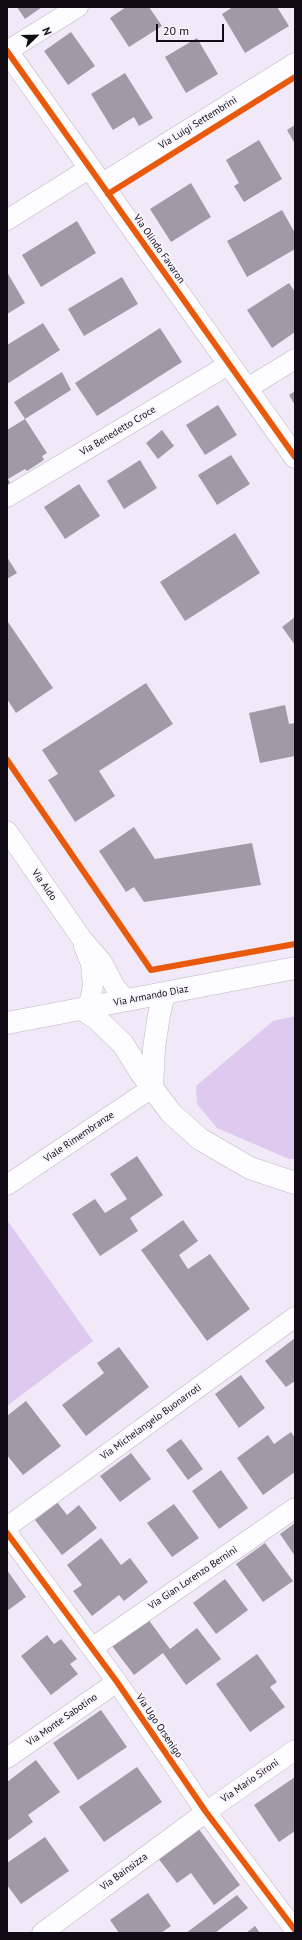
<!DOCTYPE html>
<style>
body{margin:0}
#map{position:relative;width:302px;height:1940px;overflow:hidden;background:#f1e9f8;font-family:"PT Sans",sans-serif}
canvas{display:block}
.frame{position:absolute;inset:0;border:8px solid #110b16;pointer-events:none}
.north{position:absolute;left:16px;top:16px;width:40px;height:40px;-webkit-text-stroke:3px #f9f5fc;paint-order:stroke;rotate:67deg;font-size:11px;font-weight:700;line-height:16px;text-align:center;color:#110b16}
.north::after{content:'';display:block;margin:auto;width:14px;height:18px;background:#110b16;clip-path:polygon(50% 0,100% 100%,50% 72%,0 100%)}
.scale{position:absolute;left:156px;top:24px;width:68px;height:18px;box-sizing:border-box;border:2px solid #110b16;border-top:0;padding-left:5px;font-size:12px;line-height:14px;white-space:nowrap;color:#110b16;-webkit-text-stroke:3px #f9f5fc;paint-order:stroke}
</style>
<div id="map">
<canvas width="302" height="1940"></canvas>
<div class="frame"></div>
<div class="north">N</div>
<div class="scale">20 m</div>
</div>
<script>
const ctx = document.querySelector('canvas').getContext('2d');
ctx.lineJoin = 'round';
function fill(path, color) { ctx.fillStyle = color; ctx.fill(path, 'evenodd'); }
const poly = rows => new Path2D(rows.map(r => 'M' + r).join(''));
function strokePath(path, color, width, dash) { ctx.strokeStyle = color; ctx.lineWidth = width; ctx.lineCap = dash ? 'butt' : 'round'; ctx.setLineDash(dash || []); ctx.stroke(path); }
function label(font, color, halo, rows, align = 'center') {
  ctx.font = font + ' "PT Sans",sans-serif'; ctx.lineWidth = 4; ctx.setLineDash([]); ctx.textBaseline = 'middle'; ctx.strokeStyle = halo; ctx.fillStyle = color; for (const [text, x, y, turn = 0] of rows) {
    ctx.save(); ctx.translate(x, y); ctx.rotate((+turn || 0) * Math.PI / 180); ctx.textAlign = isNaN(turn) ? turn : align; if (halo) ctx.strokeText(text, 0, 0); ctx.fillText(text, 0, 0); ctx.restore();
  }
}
const green = poly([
 [295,1016,295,1159,289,1159,217,1128,197,1104,196,1086,273,1021],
 [7,1220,93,1341,7,1406]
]);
const building = poly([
 [17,7,42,7,25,19],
 [126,7,149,7,162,26,129,47,110,18],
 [233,7,277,7,289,26,245,53,222,14],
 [71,32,95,66,68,85,44,51],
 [197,38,218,74,186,93,165,57],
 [125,73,153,118,139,126,134,117,113,130,91,94],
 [295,125,295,144,287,130],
 [259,140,282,179,244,202,234,186,239,183,226,160],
 [191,183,211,217,171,242,150,209],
 [282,210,295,233,295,249,247,277,227,241],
 [77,221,96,253,41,287,22,255],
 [7,272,25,303,7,314],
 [122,277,138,304,84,336,68,309],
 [289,283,295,292,295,332,272,348,247,310],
 [43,323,60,350,7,384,7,345],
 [160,328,182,362,97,416,75,383],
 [62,372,71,390,25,419,14,402],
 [295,391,295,405,289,395],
 [218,405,237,435,205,455,186,425],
 [25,419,47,453,42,456,44,460,27,471,25,469,8,479,10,483,7,485,7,430],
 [162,430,174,446,158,459,146,443],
 [231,455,250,484,217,505,198,475],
 [140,460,157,488,124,509,107,481],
 [79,484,100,516,65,539,44,507],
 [235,533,260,573,185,621,160,582],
 [7,557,17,573,7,579],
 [295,617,295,645,282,627],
 [8,622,53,688,16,713,7,699],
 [146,683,173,724,99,771,115,796,75,822,48,780,58,774,42,750],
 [285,705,289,724,295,723,295,756,260,763,249,713],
 [134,827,155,859,252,843,261,885,144,902,134,887,126,892,99,851],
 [137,1156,163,1195,130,1218,138,1231,100,1256,72,1214,95,1199,105,1213,127,1199,110,1174],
 [183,1220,198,1241,179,1255,188,1269,210,1254,250,1309,207,1341,141,1250],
 [295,1338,295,1381,286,1387,265,1361],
 [119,1347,149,1387,86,1436,62,1405,104,1373,97,1363],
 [241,1375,265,1408,239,1428,215,1394],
 [26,1401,61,1446,23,1475,7,1455,7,1416],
 [291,1432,295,1438,295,1472,263,1495,237,1458,268,1435,274,1444],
 [181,1439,203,1469,188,1480,166,1450],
 [131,1453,151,1479,120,1502,100,1476],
 [221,1470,248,1508,219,1529,192,1491],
 [57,1502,67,1515,79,1505,97,1528,62,1555,35,1520],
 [174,1504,199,1538,172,1557,147,1523],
 [295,1523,295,1556,280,1534],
 [101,1538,121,1565,130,1558,148,1582,124,1601,119,1595,92,1616,73,1591,82,1585,67,1565],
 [265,1543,293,1581,263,1602,236,1564],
 [7,1570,26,1597,7,1611],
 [225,1579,248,1610,216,1634,193,1603],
 [148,1619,170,1649,197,1628,221,1659,186,1685,163,1653,134,1675,112,1646],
 [47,1635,54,1644,61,1639,77,1659,70,1664,78,1674,51,1695,21,1656],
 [257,1654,277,1682,270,1687,285,1707,250,1732,216,1684],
 [101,1710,127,1747,78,1780,53,1743],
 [36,1760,60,1792,28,1815,33,1822,7,1841,7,1782],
 [137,1767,162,1802,104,1842,79,1807],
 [295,1777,295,1831,279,1842,254,1805],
 [198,1828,240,1885,214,1905,191,1873,177,1883,158,1858],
 [45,1837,69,1871,21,1904,7,1885,7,1863],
 [148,1893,171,1926,161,1933,119,1933,110,1920],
 [237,1895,248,1908,215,1933,186,1933],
 [255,1926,260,1933,246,1933]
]);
const street = poly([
 [7,51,78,7],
 [101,184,295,63],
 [7,220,90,168],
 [246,389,295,359],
 [7,497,228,365],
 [7,831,82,939,102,962,115,987,127,1001],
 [82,1009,89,1004,93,986,91,964,84,946],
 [7,1185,152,1088],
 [7,1527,295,1317],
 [7,1533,117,1682,206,1812,295,1930],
 [92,1648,295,1508],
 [7,1758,117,1682],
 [42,1933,206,1812,295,1750]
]);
const secondary = poly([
 [7,51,295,457],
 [82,1009,97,1019,123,1044,141,1073,171,1113,200,1139,250,1168,295,1183],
 [7,1023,295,968],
 [152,1088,154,1048,159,1015,164,994]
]);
const cycleway = poly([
 [7,51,295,457],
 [108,194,295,77],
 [7,760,151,970,295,944],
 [7,1533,117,1682,206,1812,295,1930]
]);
const streetNames = [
 ["Via Luigi Settembrini",198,123,-32],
 ["Via Olindo Favaron",159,249,55],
 ["Via Benedetto Croce",118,431,-31],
 ["Via Aido",44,885,55],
 ["Via Armando Diaz",151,996,-11],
 ["Viale Rimembranze",79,1137,-34],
 ["Via Michelangelo Buonarroti",151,1422,-36],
 ["Via Gian Lorenzo Bernini",193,1578,-34],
 ["Via Monte Sabotino",62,1720,-35],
 ["Via Ugo Orsenigo",159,1726,56],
 ["Via Mario Sironi",250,1781,-35],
 ["Via Bainsizza",124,1872,-36]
];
fill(green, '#ddcaee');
fill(building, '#a099a6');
strokePath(street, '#beb7c4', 21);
strokePath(secondary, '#beb7c4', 23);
strokePath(street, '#fdfcfe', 20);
strokePath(secondary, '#fdfcfe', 22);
strokePath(cycleway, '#e8590c', 6);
label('10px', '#110b16', '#f9f5fc', streetNames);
</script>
